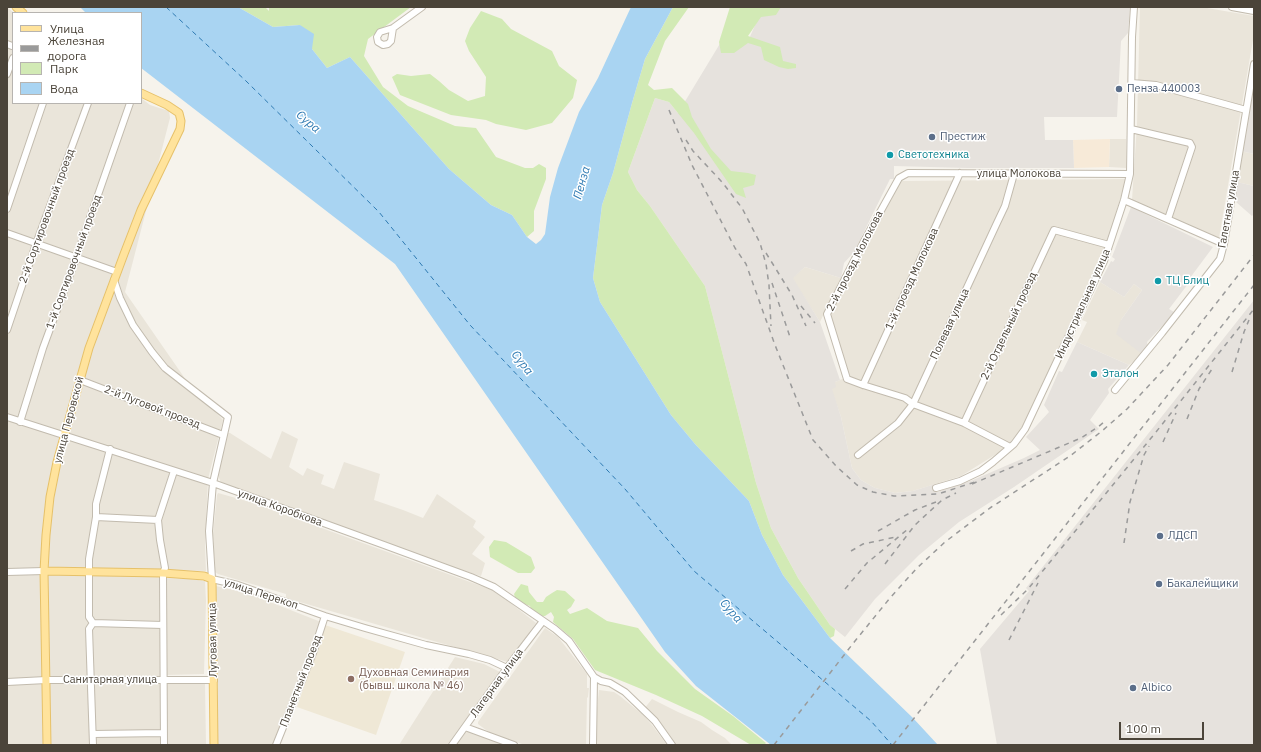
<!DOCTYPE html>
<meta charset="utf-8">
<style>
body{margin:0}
#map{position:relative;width:1261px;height:752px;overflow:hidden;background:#f6f3ec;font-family:"IBM Plex Sans",sans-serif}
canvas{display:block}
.frame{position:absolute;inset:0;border:8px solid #4b4439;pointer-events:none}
.legend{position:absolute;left:12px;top:12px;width:130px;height:92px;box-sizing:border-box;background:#fff;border:1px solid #b7b4b0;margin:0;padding:5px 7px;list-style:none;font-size:12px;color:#4b4439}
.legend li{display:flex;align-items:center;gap:8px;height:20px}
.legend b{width:20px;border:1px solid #b7b4b0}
.scale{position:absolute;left:1119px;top:722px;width:85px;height:18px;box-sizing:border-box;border:2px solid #4b4439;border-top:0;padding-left:5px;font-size:12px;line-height:14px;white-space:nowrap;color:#4b4439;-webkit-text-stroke:3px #fff;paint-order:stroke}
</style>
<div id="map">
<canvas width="1261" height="752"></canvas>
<div class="frame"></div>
<ul class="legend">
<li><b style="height:5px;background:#ffe39c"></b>Улица</li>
<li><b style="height:5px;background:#9a9a9a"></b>Железная дорога</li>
<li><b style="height:11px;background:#d2eab5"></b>Парк</li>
<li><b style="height:11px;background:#a9d4f2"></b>Вода</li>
</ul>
<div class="scale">100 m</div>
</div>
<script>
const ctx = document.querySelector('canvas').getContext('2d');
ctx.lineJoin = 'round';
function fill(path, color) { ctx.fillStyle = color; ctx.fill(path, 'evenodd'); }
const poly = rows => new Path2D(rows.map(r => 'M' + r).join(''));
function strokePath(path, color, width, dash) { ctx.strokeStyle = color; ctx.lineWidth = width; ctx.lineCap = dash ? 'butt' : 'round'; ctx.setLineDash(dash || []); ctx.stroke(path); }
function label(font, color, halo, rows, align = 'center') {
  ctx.font = font + ' "IBM Plex Sans",sans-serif'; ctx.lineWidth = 3; ctx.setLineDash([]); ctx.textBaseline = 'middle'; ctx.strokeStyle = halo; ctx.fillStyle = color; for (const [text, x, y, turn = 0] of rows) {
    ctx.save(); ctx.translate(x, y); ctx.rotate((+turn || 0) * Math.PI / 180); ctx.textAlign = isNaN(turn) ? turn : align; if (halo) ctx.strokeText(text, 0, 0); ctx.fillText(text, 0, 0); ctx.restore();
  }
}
const residential = poly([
 [7,7,14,13,13,103,141,103,141,98,150,105,169,111,170,118,125,292,186,380,223,420,208,479,205,545,206,571,160,570,159,583,162,745,7,745],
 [1140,7,1201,7,1254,16,1254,34,1219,238,1132,200,1137,125],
 [1110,139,1126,139,1126,168,1109,167],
 [1241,151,1254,154,1254,186,1237,182],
 [1126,179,1105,250,1022,429,1006,448,961,476,913,491,895,493,875,488,861,480,852,468,841,417,831,389,835,382,847,377,830,315,900,181],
 [805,267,841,278,820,322,792,278],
 [1100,282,1124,297,1134,284,1142,290,1121,320,1142,354,1129,365,1077,342,1087,322,1082,320],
 [282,431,298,439,289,467,303,476,307,468,324,475,321,484,334,489,344,462,380,474,374,500,403,510,423,518,437,494,476,521,473,527,485,537,472,554,485,563,481,576,461,570,221,483,218,475,225,436,227,433,230,433,271,459],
 [218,493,250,502,495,591,536,623,508,662,430,640,286,598,286,594,218,574,215,572,213,534,217,495],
 [165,578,191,579,205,581,206,601,204,674,166,675],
 [216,586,247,593,321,622,312,652,274,745,218,745],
 [545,628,558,637,587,674,587,688,589,688,588,697,587,698,586,745,525,745,490,733,478,724,478,722],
 [455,657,484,664,500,672,447,745,399,745],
 [166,683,205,684,206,745,167,745],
 [599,690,614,692,620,696,642,714,652,725,667,745,597,745,597,709],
 [652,699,678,712,701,722,712,730,725,738,732,745,674,745,644,709],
 [465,732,469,732,506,745,455,745]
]);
const commercial = poly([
 [1110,139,1109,167,1074,168,1073,140]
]);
const industrial = poly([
 [769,7,1130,7,1128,33,1121,41,1117,117,1044,117,1045,140,1073,140,1074,168,967,168,894,166,894,179,890,179,854,252,844,263,841,278,805,267,793,278,820,322,840,380,835,382,836,387,832,389,841,417,852,468,861,480,875,488,895,493,913,491,935,484,937,492,973,480,1024,458,1040,450,1026,437,1049,412,1044,405,1059,371,1062,372,1077,342,1129,365,1108,389,1109,393,1090,420,1099,429,1014,487,959,522,919,555,875,599,845,637,830,625,798,578,771,528,756,483,705,286,650,206,637,190,628,172,655,98,669,102,678,113,724,37,749,39,759,16],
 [1254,83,1254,154,1241,151],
 [1237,182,1254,186,1254,214,1252,216,1236,202],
 [1131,207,1213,247,1187,282,1188,284,1169,309,1174,312,1168,320,1147,342,1148,347,1142,354,1116,334,1121,320,1142,290,1134,284,1124,297,1100,282,1111,261,1113,262,1115,259,1112,257],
 [1254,300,1254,745,997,745,980,649,1029,591,1026,588]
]);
const education = poly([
 [325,625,405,652,376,735,297,707]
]);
const green = poly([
 [238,7,265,7,269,11,269,7,411,7,368,39,364,56,383,87,408,106,455,126,476,128,496,157,525,168,533,168,539,164,546,168,546,179,534,211,534,231,527,237,512,215,491,205,449,169,350,57,327,68,312,49,300,25,273,27],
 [673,7,689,7,665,41,648,85,654,90,672,88,688,104,692,117,711,149,731,171,748,173,756,175,754,185,743,188,746,198,736,194,694,133,669,102,655,98,628,172,637,190,650,206,705,286,756,483,771,528,798,578,830,625,835,629,834,636,830,638,783,575,762,535,749,501,695,444,671,415,600,302,593,278,602,205,613,173,632,103,645,59],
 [730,7,781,7,776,15,761,17,748,36,780,47,783,61,796,64,796,68,788,69,779,67,764,60,761,47,748,43,734,53,721,53,719,42],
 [481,11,502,19,511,29,552,51,559,66,577,80,573,98,552,123,526,130,496,124,486,120,451,115,400,95,392,77,397,74,411,76,430,74,439,81,449,90,468,101,485,96,486,77,469,51,465,41,470,28],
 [494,540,506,542,531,557,535,568,531,573,518,573,490,557,489,547],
 [521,584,528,586,529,592,537,602,543,602,546,597,552,593,557,590,565,591,575,600,571,607,567,610,570,614,587,608,607,621,638,628,657,651,695,689,733,716,766,743,764,745,751,745,702,716,656,695,595,670,573,639,553,622,554,617,551,612,545,616,540,616,532,612,530,606,516,601,514,594]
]);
const water = poly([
 [80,7,238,7,273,27,300,25,314,34,312,49,327,68,350,57,449,169,491,205,512,215,527,237,536,244,541,240,545,234,550,197,558,168,579,112,598,78,631,7,673,7,645,59,632,103,613,173,602,205,593,278,600,302,671,415,695,444,749,501,762,535,783,575,830,638,913,718,938,745,771,745,696,686,665,652,395,264,145,71,141,68,141,13,86,13]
]);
const ferry = poly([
 [166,7,246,81,379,212,470,325,625,489,694,571,871,721,892,745]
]);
const minor = poly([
 [1232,7,1254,11],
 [393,28,391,41,388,44,383,45,378,42,377,37,380,32,393,28,422,7],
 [7,44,12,46],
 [7,74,13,58],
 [1132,83,1156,85,1246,110],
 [1131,129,1190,143,1192,147,1168,219],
 [1124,200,1224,244],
 [7,209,43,103],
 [7,233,117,272],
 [114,280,120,298,133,325,152,352,165,368,228,417,213,483,209,531,212,579,238,585,325,616,365,628,426,645,469,654,490,660,507,668],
 [7,330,36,244,88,103],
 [80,380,223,435],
 [863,385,960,173],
 [1115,390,1162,333,1220,259,1224,244,1254,64],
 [7,417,213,483,384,545,471,577,494,587,555,629,569,641,594,677,601,681,610,683,625,692,655,721,672,745],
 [20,422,43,348,76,258,130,103],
 [964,423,1054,230,1109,245],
 [1010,447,964,423,913,404,905,398,863,385,847,379,827,314,863,243,899,178,908,173,1130,174],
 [858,455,898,423,913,404,996,225,1005,206,1014,174],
 [936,488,960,481,981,471,993,462,1014,444,1025,429,1104,261,1124,200,1130,174,1132,37,1134,7],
 [96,517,158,520],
 [7,572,44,571],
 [93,623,163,625],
 [7,682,46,680,214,680],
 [465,727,514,745],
 [93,734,164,733],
 [93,745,89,629,93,623,89,617,89,559,96,517,96,504,110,449],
 [164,745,163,573,165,568,160,540,158,520,174,471],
 [276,745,313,653,325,616],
 [452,745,507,668,543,621],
 [593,745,594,677]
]);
const major = poly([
 [16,7,23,13],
 [44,571,163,573,204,576,212,579,214,745],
 [47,745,44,571,46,535,50,497,57,462,89,348,124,254,141,210,180,129,181,121,179,113,167,105,141,93]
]);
const rail = poly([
 [669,110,692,165,735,248,746,264,775,345,813,440,836,466,857,485,873,492,894,496,938,494,975,482],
 [686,140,693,151,722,182,742,208,760,243,766,264,769,285,771,326],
 [766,253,792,295,806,326],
 [772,283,790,337],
 [801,306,815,323],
 [1232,372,1244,332,1249,320],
 [1187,419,1199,389,1212,369],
 [1163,442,1176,413],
 [972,484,1081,438,1098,427,1104,422],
 [878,531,915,510,936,502],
 [1124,543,1130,502,1144,455,1149,446],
 [851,551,863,544,896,537],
 [885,564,915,525,942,500,956,493],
 [845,589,867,563,908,529],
 [1001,615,1028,589,1156,432,1254,309],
 [1009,640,1038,583],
 [774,745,855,641,890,598,916,569,945,542,990,508,1070,456,1102,431,1127,409,1168,365,1254,255],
 [893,745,1254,285]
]);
const markers = [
 [1119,89,4,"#5c6f8a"],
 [932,137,4,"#5c6f8a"],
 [890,155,4,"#0f9aa8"],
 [1158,281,4,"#0f9aa8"],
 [1094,374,4,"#0f9aa8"],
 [1160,536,4,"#5c6f8a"],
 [1159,584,4,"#5c6f8a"],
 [351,679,4,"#8d6e63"],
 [1133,688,4,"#5c6f8a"]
];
const serviceNames = [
 ["Пенза 440003",1127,89],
 ["Престиж",940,137],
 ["ЛДСП",1168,536],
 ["Бакалейщики",1167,584],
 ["Albico",1141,688]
];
const cultureNames = [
 ["Светотехника",898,155],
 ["ТЦ Блиц",1166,281],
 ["Эталон",1102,374]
];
const streetNames = [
 ["улица Молокова",1019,174],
 ["Галетная улица",1229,209,-80],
 ["2-й Сортировочный проезд",47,216,-70],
 ["2-й проезд Молокова",855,261,-63],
 ["1-й Сортировочный проезд",74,262,-70],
 ["1-й проезд Молокова",912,279,-65],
 ["Индустриальная улица",1083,304,-66],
 ["Полевая улица",950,324,-65],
 ["2-й Отдельный проезд",1009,326,-65],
 ["2-й Луговой проезд",152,407,21],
 ["улица Перовской",69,420,-75],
 ["улица Коробкова",280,508,20],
 ["улица Перекоп",261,594,18],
 ["Луговая улица",213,640,-91],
 ["Санитарная улица",110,680],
 ["Планетный проезд",301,681,-69],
 ["Лагерная улица",497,683,-54]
];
const educationNames = [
 ["Духовная Семинария",359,673],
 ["(бывш. школа № 46)",359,686]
];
const waterNames = [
 ["Сура",308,122,40],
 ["Пенза",582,183,-74],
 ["Сура",522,363,52],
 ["Сура",731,611,49]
];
fill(residential, '#eae5da');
fill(commercial, '#f7ead8');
fill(industrial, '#e6e2dd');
fill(education, '#efe8d6');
fill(green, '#d2eab5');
fill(water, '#a9d4f2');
strokePath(ferry, '#2e7ab2', 1, [5, 4]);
strokePath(minor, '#c2bbae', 8);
strokePath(major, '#e6c16a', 9);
strokePath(minor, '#fff', 6);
strokePath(major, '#ffe39c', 7);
strokePath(rail, '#9a9a9a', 1.5, [5, 5]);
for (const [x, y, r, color] of markers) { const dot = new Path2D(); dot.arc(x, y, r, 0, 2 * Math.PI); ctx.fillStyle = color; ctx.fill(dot); strokePath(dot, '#fff', 1.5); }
label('11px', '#4e5e75', '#fff', serviceNames, 'left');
label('11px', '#0d838f', '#fff', cultureNames, 'left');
label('11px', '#4b4439', '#fff', streetNames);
label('11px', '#785e54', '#fff', educationNames, 'left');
label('italic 12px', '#2e7ab2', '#fff', waterNames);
</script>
